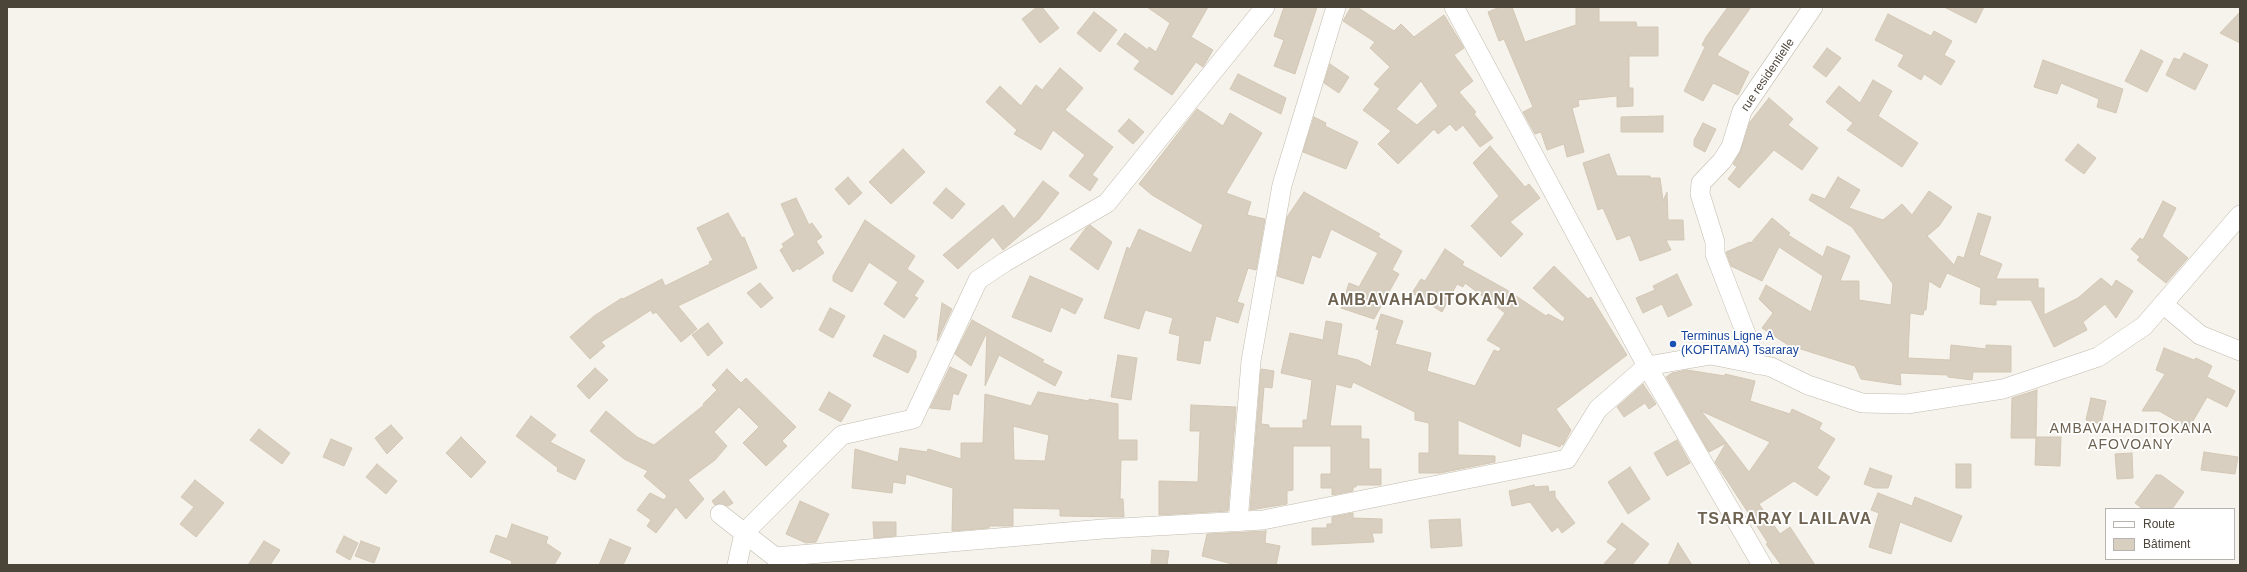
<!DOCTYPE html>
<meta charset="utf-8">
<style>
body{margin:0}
#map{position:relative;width:2247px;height:572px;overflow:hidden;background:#f6f3ec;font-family:Helvetica,sans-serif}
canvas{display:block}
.frame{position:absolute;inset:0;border:8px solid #4b4439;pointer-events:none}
.legend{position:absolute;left:2105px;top:508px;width:130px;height:52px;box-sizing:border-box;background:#fff;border:1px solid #b7b4b0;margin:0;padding:5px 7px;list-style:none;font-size:12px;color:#4b4439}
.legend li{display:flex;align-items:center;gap:8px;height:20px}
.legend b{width:20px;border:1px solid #b7b4b0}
</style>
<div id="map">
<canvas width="2247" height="572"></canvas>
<div class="frame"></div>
<ul class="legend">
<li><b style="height:5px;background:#fff"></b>Route</li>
<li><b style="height:11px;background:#d8cfc1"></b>Bâtiment</li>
</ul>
</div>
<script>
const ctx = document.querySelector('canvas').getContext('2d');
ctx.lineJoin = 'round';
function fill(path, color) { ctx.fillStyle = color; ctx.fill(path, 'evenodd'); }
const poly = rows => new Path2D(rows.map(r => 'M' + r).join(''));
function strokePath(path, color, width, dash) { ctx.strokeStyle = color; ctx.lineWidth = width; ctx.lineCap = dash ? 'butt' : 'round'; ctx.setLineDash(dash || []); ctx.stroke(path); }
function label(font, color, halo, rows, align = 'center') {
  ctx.font = font + ' Helvetica,sans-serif'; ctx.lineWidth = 3.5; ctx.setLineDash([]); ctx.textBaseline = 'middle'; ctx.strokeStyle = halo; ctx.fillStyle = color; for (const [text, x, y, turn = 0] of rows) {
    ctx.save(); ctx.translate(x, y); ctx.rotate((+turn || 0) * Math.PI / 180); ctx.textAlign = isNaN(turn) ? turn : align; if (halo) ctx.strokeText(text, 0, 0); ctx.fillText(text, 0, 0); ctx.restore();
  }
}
const building = poly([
 [1037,7,1042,7,1059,28,1040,43,1022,19,1037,7],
 [1147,7,1208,7,1191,37,1213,50,1203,67,1196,62,1172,95,1134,69,1140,61,1117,44,1125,33,1148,50,1149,47,1156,52,1170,23,1147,7],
 [1284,7,1317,7,1295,74,1274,66,1284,40,1274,36,1284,7],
 [1351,7,1357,7,1394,31,1401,24,1414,37,1444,15,1464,48,1454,55,1473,81,1459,92,1476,112,1474,114,1493,138,1480,147,1463,125,1456,131,1450,124,1438,134,1434,129,1398,164,1378,144,1391,131,1363,110,1380,89,1374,84,1390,67,1370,48,1375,42,1343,21,1351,7],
 [1421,81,1438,106,1417,125,1396,109,1421,81],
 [1500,7,1512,7,1525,42,1576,25,1576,7,1599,7,1599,22,1636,22,1637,27,1658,27,1658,56,1629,56,1629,88,1633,88,1633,106,1617,107,1617,96,1578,100,1579,106,1572,108,1584,152,1567,157,1564,144,1547,150,1541,132,1535,134,1523,112,1533,107,1504,39,1499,41,1488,12,1500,7],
 [1728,7,1751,7,1717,55,1749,72,1738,95,1713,83,1703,101,1684,91,1705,47,1702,45,1706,37,1728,7],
 [1944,7,1984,7,1976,23,1944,7],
 [1094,12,1117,30,1100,52,1077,33,1094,12],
 [2240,12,2240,43,2220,33,2240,12],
 [1888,14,1931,36,1934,31,1952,41,1944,55,1955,61,1941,85,1924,74,1921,80,1898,66,1904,55,1875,40,1888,14],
 [1827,48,1841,58,1826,77,1813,67,1827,48],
 [2141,50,2163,61,2147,92,2125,81,2141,50],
 [2184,53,2208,65,2195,90,2166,75,2174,58,2180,60,2184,53],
 [2043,60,2123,89,2116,113,2097,107,2099,99,2061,83,2057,94,2034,87,2043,60],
 [1330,64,1349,77,1339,93,1324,83,1330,64],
 [1060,68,1083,88,1065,110,1113,147,1092,175,1098,179,1090,191,1069,176,1085,155,1053,130,1041,150,1014,134,1017,130,986,102,1000,86,1021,106,1036,85,1042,90,1060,68],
 [1238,74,1286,98,1281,114,1230,89,1238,74],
 [1873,80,1892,91,1878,116,1918,143,1902,167,1847,130,1853,123,1826,102,1839,86,1860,103,1873,80],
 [1769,98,1793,119,1788,125,1818,148,1802,170,1774,150,1739,188,1728,179,1737,167,1733,164,1741,150,1750,122,1769,98],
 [1197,109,1223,126,1230,113,1262,133,1226,193,1251,202,1247,215,1265,219,1256,270,1248,268,1237,302,1244,304,1238,323,1216,316,1210,341,1204,340,1200,364,1177,360,1180,336,1169,333,1173,318,1145,310,1139,329,1104,318,1127,247,1130,249,1139,229,1191,253,1203,225,1152,195,1139,184,1197,109],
 [1663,116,1663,132,1621,132,1621,117,1663,116],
 [1314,117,1326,123,1325,126,1358,142,1346,169,1303,152,1314,117],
 [1129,119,1144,132,1133,144,1118,131,1129,119],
 [1703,123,1716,129,1705,152,1694,146,1694,140,1703,123],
 [2078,144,2096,158,2084,174,2065,160,2078,144],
 [1490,146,1525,187,1529,184,1540,198,1510,222,1523,234,1501,257,1471,226,1499,196,1473,163,1490,146],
 [903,149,925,172,891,204,869,182,903,149],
 [1609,154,1617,176,1650,176,1650,178,1660,178,1663,201,1667,192,1668,220,1683,220,1684,240,1666,240,1671,250,1640,261,1630,235,1617,240,1603,208,1598,210,1583,163,1609,154],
 [848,177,862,193,849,205,835,189,848,177],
 [1838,177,1860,190,1849,208,1883,220,1902,204,1912,215,1929,191,1952,207,1939,226,1927,236,1954,265,1958,256,1964,258,1978,213,1991,217,1979,255,2002,264,1996,279,2038,279,2038,288,2044,288,2044,315,2078,298,2101,278,2112,287,2116,280,2133,291,2116,318,2105,304,2083,322,2087,330,2054,347,2031,300,1996,300,1996,305,1980,304,1981,288,1947,273,1940,288,1929,281,1926,310,1924,310,1923,315,1910,313,1908,358,1950,360,1951,345,1986,349,1986,345,2011,346,2011,372,1973,372,1972,380,1948,377,1948,375,1900,373,1901,385,1861,379,1855,366,1788,345,1762,328,1773,313,1759,299,1766,285,1811,312,1823,276,1779,247,1762,281,1731,266,1726,252,1750,242,1751,243,1772,218,1790,233,1788,235,1823,257,1827,246,1850,256,1840,281,1859,281,1859,300,1891,305,1893,284,1852,227,1809,200,1812,194,1825,199,1838,177],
 [1043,181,1059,193,1039,219,1003,250,993,237,958,269,943,255,1003,205,1014,219,1043,181],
 [946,188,965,204,952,219,933,203,946,188],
 [1304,192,1380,234,1378,237,1402,251,1392,270,1399,274,1374,319,1341,308,1349,283,1359,287,1378,253,1331,229,1320,258,1312,255,1303,284,1277,276,1287,217,1304,192],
 [796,198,809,225,812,223,822,237,816,241,824,253,799,270,798,268,793,272,780,250,784,247,782,244,795,235,781,204,796,198],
 [2163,201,2176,208,2162,236,2188,258,2166,283,2137,260,2140,257,2131,249,2140,238,2143,240,2163,201],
 [728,213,742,238,744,237,757,268,678,306,697,329,681,342,656,312,653,314,651,310,601,342,605,346,590,359,570,337,594,316,622,298,623,299,662,279,665,286,710,264,709,262,713,260,697,228,728,213],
 [865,220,915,256,907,269,924,281,914,296,918,298,904,318,884,304,898,282,869,262,852,292,833,281,833,276,865,220],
 [1090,225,1112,242,1098,270,1070,249,1086,228,1090,225],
 [1445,249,1464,262,1462,265,1507,290,1546,316,1548,314,1563,322,1565,318,1533,288,1554,266,1588,299,1591,297,1627,355,1556,409,1571,430,1563,445,1561,444,1560,447,1522,433,1520,447,1458,420,1458,455,1495,456,1495,462,1440,473,1419,473,1419,453,1429,453,1429,423,1415,420,1415,412,1353,382,1351,388,1336,384,1330,426,1361,426,1361,439,1369,439,1369,469,1381,469,1381,485,1356,485,1356,487,1353,487,1353,491,1332,495,1332,488,1321,488,1321,474,1331,474,1331,446,1293,446,1293,490,1287,491,1287,504,1250,510,1261,369,1274,371,1272,388,1264,387,1261,424,1269,425,1269,428,1303,428,1303,420,1307,420,1312,380,1281,373,1290,333,1323,340,1326,321,1342,324,1337,355,1358,360,1371,367,1379,330,1376,329,1381,314,1403,321,1395,344,1431,353,1427,371,1475,386,1494,350,1499,352,1501,348,1487,340,1505,313,1465,283,1463,287,1457,284,1442,312,1412,293,1421,279,1425,281,1445,249],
 [1677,274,1692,305,1668,317,1662,304,1643,313,1636,298,1655,290,1653,286,1677,274],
 [1030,276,1083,299,1075,314,1061,307,1051,332,1012,317,1030,276],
 [760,283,773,298,761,308,747,293,760,283],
 [942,303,952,309,937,341,942,303],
 [830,308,845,316,833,338,819,330,830,308],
 [972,320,1044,360,1042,362,1062,372,1055,386,999,355,985,386,987,332,971,366,955,354,972,320],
 [708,323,723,343,708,356,692,335,708,323],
 [884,335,916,351,916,357,908,373,873,356,884,335],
 [2164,348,2194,360,2196,358,2212,366,2207,377,2235,391,2227,407,2207,397,2189,428,2159,411,2142,411,2165,374,2156,370,2164,348],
 [1118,355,1137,358,1131,400,1111,397,1118,355],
 [950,367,967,375,958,395,953,393,950,410,930,408,950,367],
 [595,368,608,380,589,399,577,386,595,368],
 [727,369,741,383,746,378,796,427,782,441,787,446,766,466,743,443,759,427,739,407,714,432,727,446,715,460,688,480,704,499,686,519,676,507,656,533,647,526,651,520,637,510,650,493,664,500,667,496,644,476,648,471,624,459,590,431,606,411,637,437,654,445,704,405,703,404,717,390,712,385,727,369],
 [1687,370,1725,376,1725,374,1755,381,1750,401,1790,414,1792,409,1822,423,1819,429,1835,439,1817,468,1830,477,1817,496,1794,481,1759,504,1780,534,1790,527,1815,565,1781,565,1766,544,1768,543,1715,462,1726,443,1709,452,1666,377,1672,373,1687,370],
 [1701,411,1770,442,1749,472,1726,442,1701,411],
 [1643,384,1656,404,1649,409,1645,403,1624,417,1617,407,1643,384],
 [2037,390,2036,437,2061,437,2060,466,2035,465,2036,438,2011,438,2012,398,2037,390],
 [829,392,851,405,841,422,819,410,829,392],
 [1038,392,1089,401,1089,399,1118,404,1118,440,1137,440,1137,460,1121,460,1120,499,1123,499,1124,517,1060,516,1060,509,1013,508,1013,526,989,526,989,528,952,531,953,488,906,474,905,484,893,482,892,493,852,488,855,449,898,462,900,448,927,452,928,449,961,459,961,443,983,443,985,394,1031,406,1038,392],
 [1013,426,1049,435,1045,461,1014,460,1013,426],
 [2091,398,2106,401,2101,424,2086,420,2091,398],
 [1191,405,1236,407,1228,511,1159,515,1159,481,1198,482,1200,431,1190,431,1191,405],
 [531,416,556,435,550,442,585,460,575,480,557,471,558,468,516,436,531,416],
 [391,425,403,438,387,454,375,438,391,425],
 [259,429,290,453,282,464,250,440,259,429],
 [461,437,486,462,471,478,446,453,461,437],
 [331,439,352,448,344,466,323,457,331,439],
 [1677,440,1690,463,1667,476,1654,453,1677,440],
 [2204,452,2238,457,2235,474,2201,470,2204,452],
 [2132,453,2133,478,2117,479,2115,454,2132,453],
 [377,464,397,481,386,494,366,477,377,464],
 [1956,464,1971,464,1971,488,1956,488,1956,464],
 [1630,467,1650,499,1628,514,1608,482,1630,467],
 [1870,468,1892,476,1888,488,1875,488,1864,484,1870,468],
 [2156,475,2161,475,2184,492,2172,509,2143,509,2135,503,2156,475],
 [195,480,224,503,196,537,180,524,194,507,181,497,195,480],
 [1534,485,1535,487,1548,486,1549,492,1555,491,1555,497,1575,523,1562,533,1558,527,1552,532,1530,502,1512,506,1509,491,1534,485],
 [724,491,733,503,728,506,721,503,715,505,712,501,724,491],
 [1878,493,1912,506,1915,497,1962,516,1951,542,1900,522,1891,554,1869,547,1879,513,1871,510,1878,493],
 [800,501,829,514,816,542,806,543,786,534,800,501],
 [1353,513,1353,518,1382,519,1382,533,1372,533,1374,542,1312,545,1312,528,1327,528,1327,524,1332,524,1332,517,1353,513],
 [1460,519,1462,546,1431,548,1429,520,1460,519],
 [873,522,896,522,896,536,874,538,873,522],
 [1622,523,1649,544,1632,565,1603,565,1617,549,1607,542,1622,523],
 [512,524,548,537,546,543,561,553,554,565,511,565,512,561,490,552,496,535,507,539,512,524],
 [1266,531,1265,543,1280,546,1276,565,1236,565,1202,556,1207,534,1266,531],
 [344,536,358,543,350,560,336,552,344,536],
 [610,539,631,548,623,565,599,565,610,539],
 [264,541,280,550,270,565,248,565,264,541],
 [361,541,380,548,374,563,355,556,361,541],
 [1678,543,1692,565,1668,565,1678,543],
 [1152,550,1169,551,1167,565,1151,565,1152,550]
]);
const street = poly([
 [1454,7,1647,366,1762,565],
 [2163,304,2200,335,2240,351],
 [1758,365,1715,254,1715,242,1700,194,1701,183,1722,161,1731,147,1742,111,1813,7],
 [720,514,775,557,1103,529,1263,520,1567,459,1598,409,1647,366,1711,355,1771,367,1808,385,1862,403,1907,404,2003,389,2098,357,2144,326,2240,215],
 [1238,522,1251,361,1282,185,1336,7],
 [737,565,744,533,842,435,913,419,978,280,1005,262,1107,203,1265,7]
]);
const markers = [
 [1673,344,4,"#1a4fb4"]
];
const streetNames = [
 ["rue residentielle",1768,75,-56]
];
const transitNames = [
 ["Terminus Ligne A",1681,337],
 ["(KOFITAMA) Tsararay",1681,351]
];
const quarterNames = [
 ["AMBAVAHADITOKANA",2131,429],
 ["AFOVOANY",2131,445]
];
const districtNames = [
 ["AMBAVAHADITOKANA",1423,301],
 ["TSARARAY LAILAVA",1785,520]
];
fill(building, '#d8cfc1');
strokePath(building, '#d3c7b4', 1);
strokePath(street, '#c2bbae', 20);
strokePath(street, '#fff', 19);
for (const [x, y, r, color] of markers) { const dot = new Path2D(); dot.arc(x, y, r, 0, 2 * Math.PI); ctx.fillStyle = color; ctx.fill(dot); strokePath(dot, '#fff', 1.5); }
label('12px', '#4b4439', '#fff', streetNames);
label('12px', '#164399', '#fff', transitNames, 'left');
ctx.letterSpacing = '1px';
label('14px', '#6e6250', '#fff', quarterNames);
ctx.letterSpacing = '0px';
ctx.letterSpacing = '1px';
label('bold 16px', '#6e6250', '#fff', districtNames);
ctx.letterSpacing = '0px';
</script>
